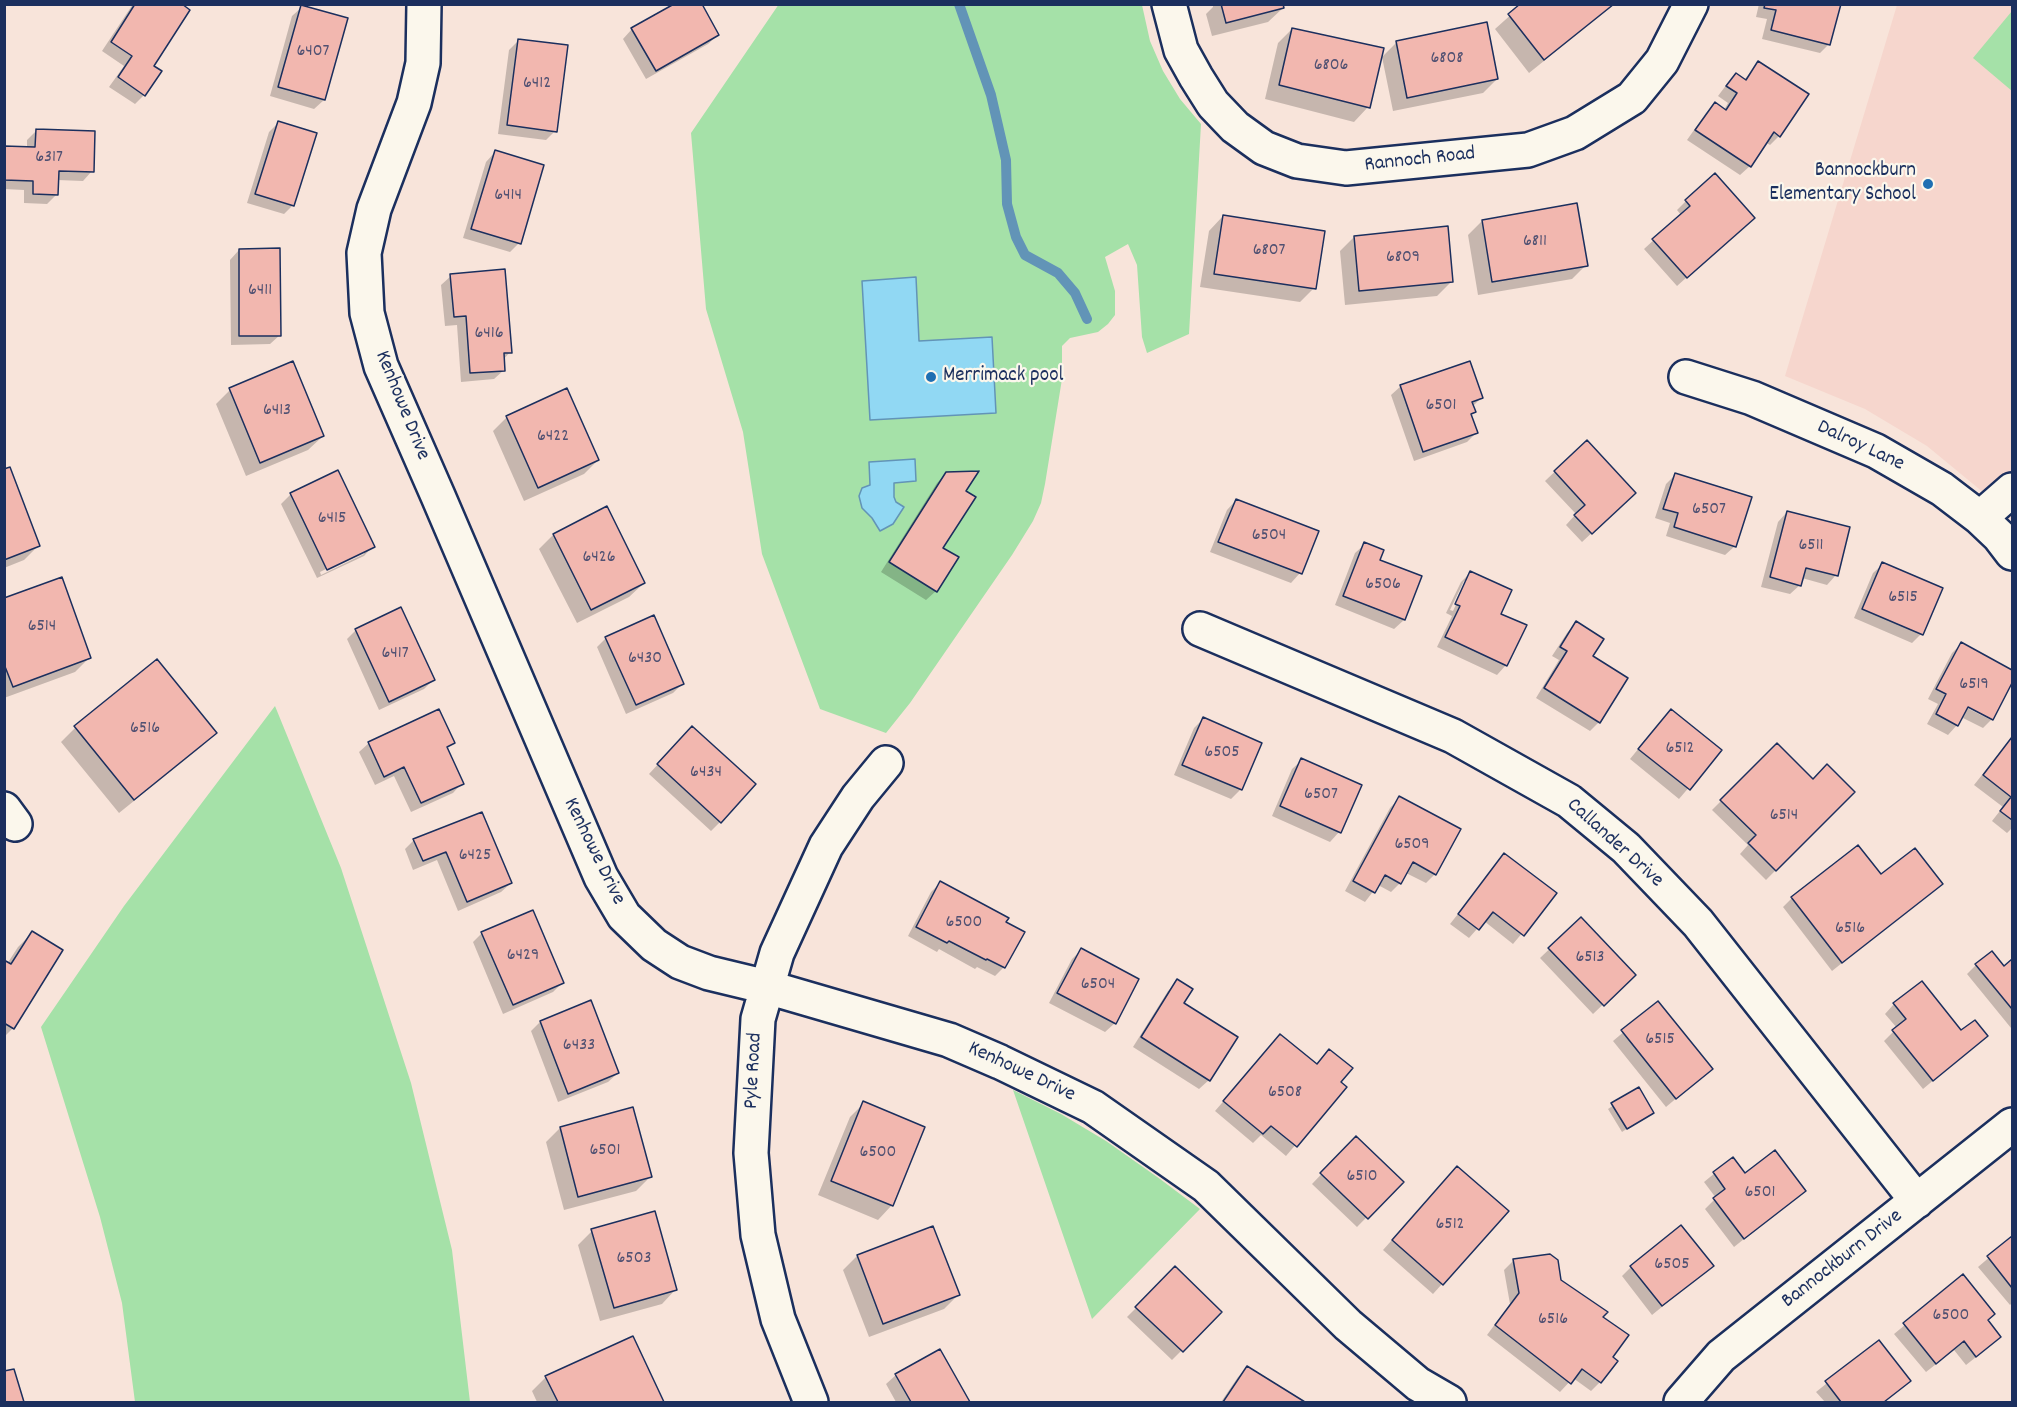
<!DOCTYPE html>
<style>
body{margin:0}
#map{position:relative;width:2017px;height:1407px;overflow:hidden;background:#f8e4da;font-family:Dekko,sans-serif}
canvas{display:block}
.frame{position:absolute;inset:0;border:6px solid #1b2f5e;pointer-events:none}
</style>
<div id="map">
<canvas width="2017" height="1407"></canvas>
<div class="frame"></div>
</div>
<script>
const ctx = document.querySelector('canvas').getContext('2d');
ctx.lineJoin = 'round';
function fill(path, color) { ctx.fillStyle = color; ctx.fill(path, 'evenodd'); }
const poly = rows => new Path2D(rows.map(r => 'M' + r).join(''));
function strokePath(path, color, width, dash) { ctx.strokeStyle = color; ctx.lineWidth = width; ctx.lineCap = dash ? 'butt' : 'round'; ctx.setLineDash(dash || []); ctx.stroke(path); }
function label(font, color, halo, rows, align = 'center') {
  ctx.font = font + ' Dekko,sans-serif'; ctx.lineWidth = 4.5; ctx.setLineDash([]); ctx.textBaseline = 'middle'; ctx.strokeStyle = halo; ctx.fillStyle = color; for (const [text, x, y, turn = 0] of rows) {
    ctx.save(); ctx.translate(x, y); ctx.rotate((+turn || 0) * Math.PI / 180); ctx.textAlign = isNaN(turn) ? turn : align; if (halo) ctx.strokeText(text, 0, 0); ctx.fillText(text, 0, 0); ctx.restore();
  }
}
const built = poly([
 [1897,5,2012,5,2012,521,1984,493,1927,446,1865,409,1785,376]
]);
const green = poly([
 [779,4,1142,5,1150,41,1163,71,1180,99,1201,124,1189,334,1147,353,1142,337,1137,265,1128,244,1105,257,1115,291,1115,315,1108,324,1098,332,1070,338,1062,346,1062,379,1045,484,1041,503,1033,521,1012,555,910,703,886,733,820,709,762,554,743,432,706,309,691,133],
 [2012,11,2012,91,1973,58],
 [275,706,341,868,411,1083,452,1250,470,1402,135,1402,122,1303,100,1217,41,1027,124,906],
 [1013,1090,1061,1114,1106,1141,1160,1179,1200,1209,1092,1319]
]);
const water = poly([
 [916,277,919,341,992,337,996,413,870,420,862,281,916,277],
 [915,459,916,481,894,483,894,497,896,502,904,507,893,524,880,531,872,518,862,508,859,496,862,488,870,485,869,462,915,459]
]);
const shadow = poly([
 [133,4,179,4,152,66,144,95,135,104,109,87,124,66,102,51],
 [1213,4,1282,4,1283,8,1268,22,1212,36,1206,14,1213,7],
 [1523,4,1615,4,1529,73,1495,29],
 [1759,4,1839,4,1829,44,1820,53,1762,39,1767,19,1756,17],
 [302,7,324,100,314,109,270,96,292,16],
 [632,29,718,35,708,44,646,79,623,39],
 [1292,29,1368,107,1354,122,1265,99,1278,43],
 [519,40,555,131,546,140,498,134,509,50],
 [1396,43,1497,79,1483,93,1393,111,1382,57],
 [1758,63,1779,136,1770,145,1765,142,1750,166,1740,175,1687,140,1706,113,1715,104,1724,110,1728,103,1718,96,1727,84,1736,75,1744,80],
 [278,123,293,205,284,214,247,203,269,132],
 [36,131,92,171,83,181,57,180,56,195,47,204,24,203,24,190,4,189,4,147,27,148,27,140],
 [495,152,519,243,510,252,463,238,486,162],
 [1686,201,1743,227,1677,286,1644,249,1681,215,1677,210],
 [1223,216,1314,288,1300,302,1200,287,1209,231],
 [1482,221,1586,265,1572,279,1478,295,1468,235],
 [1354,237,1452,281,1437,296,1345,305,1340,251],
 [239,250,280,335,270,344,231,345,230,260],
 [451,276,510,352,503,360,504,370,494,379,461,382,457,325,445,326,441,285],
 [292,363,323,436,308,450,246,476,216,404,230,390],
 [1401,386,1481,398,1472,407,1474,412,1470,415,1476,433,1467,442,1414,461,1391,395],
 [507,417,598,460,584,474,524,501,493,431],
 [1586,442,1625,502,1582,542,1566,525,1576,514,1545,481],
 [4,471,38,546,24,560,4,568],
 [946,474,941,548,936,591,926,600,881,572,937,483],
 [1675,475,1735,546,1725,555,1666,536,1670,523,1655,518,1666,484],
 [291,494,373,546,364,556,317,578,281,504],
 [364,550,364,554,321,575,320,572],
 [1236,500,1317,532,1300,573,1291,583,1210,552,1227,510],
 [1787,512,1836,575,1827,585,1802,578,1800,585,1790,594,1761,587,1778,522],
 [553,535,644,583,629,597,577,623,539,549],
 [1365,544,1378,561,1420,577,1404,620,1394,629,1335,605,1355,553],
 [1883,564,1921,634,1912,643,1854,618,1873,573],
 [1471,572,1499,614,1506,665,1497,675,1437,647,1452,616,1446,613,1461,582],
 [1464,581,1467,581,1453,611,1450,610],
 [4,599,89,658,75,672,4,698],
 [1576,623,1591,657,1599,722,1590,731,1536,698,1559,660,1552,656,1567,633],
 [356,630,433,680,424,689,379,710,347,639],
 [606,638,682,684,673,693,626,714,597,647],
 [1961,644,2012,671,2012,680,1991,720,1991,717,1962,702,1961,705,1991,720,1983,728,1961,717,1957,725,1948,735,1927,724,1938,704,1928,699,1952,653],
 [157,661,215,733,201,747,119,813,61,742,75,728],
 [1203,719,1261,744,1240,790,1231,799,1174,775,1194,728],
 [1662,720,1720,751,1679,799,1630,759],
 [683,737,720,822,711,831,649,774],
 [2012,737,2012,828,2007,833,1992,821,2003,807,1974,785],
 [453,742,446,750,462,783,453,793,411,812,394,776,375,785,359,752,369,743],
 [1777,745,1813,781,1853,792,1766,880,1740,854,1748,845,1712,810],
 [1302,760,1360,786,1339,832,1330,842,1272,816,1292,769],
 [1399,798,1435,874,1426,883,1406,873,1400,883,1391,892,1378,885,1365,902,1345,891,1390,808],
 [482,814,511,883,501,892,458,911,437,860,413,870,405,849,414,840],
 [1505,855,1555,894,1513,944,1484,921,1469,938,1450,924],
 [1881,876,1941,884,1832,971,1783,907,1792,898],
 [940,883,1004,923,1004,967,995,976,977,967,975,969,939,949,937,952,908,936,931,892],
 [1581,919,1634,975,1593,1014,1540,958],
 [32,933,13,1028,4,1037,4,962,7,964,18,947],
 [482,933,562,983,553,992,503,1014,473,942],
 [1081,950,1115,1023,1105,1032,1049,1003,1072,959],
 [2012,961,2012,1026,2011,1028,1967,974,1976,965,2004,968],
 [1178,981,1182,1003,1209,1080,1199,1089,1133,1047,1168,991],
 [1658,1003,1711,1069,1666,1107,1613,1041],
 [1894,1004,1961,1033,1986,1036,1923,1089,1884,1041,1897,1028,1885,1014],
 [540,1022,618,1073,608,1082,558,1102,531,1031],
 [1280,1036,1316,1065,1329,1051,1339,1082,1345,1087,1286,1156,1261,1135,1253,1143,1215,1111],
 [1638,1089,1652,1112,1622,1132,1608,1109],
 [864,1103,892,1205,878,1220,818,1195,850,1117],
 [632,1109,650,1177,636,1191,564,1210,546,1142,560,1128],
 [1356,1138,1401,1182,1357,1227,1312,1184],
 [1732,1159,1745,1175,1804,1191,1734,1247,1705,1209,1716,1198,1704,1182],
 [1448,1177,1442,1284,1433,1294,1383,1250],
 [592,1231,676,1289,662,1304,600,1321,578,1245],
 [2012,1238,2012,1303,2010,1305,1978,1267],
 [857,1256,958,1295,944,1309,869,1337,843,1270],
 [1514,1260,1560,1281,1601,1318,1611,1358,1600,1382,1591,1391,1573,1378,1560,1392,1487,1335,1510,1304,1504,1270],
 [1712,1266,1652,1315,1622,1276,1631,1267],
 [1175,1269,1220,1312,1172,1360,1127,1317],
 [1963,1277,1986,1321,1990,1346,1966,1365,1954,1350,1926,1372,1894,1334],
 [632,1338,662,1402,537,1402,532,1391,546,1377],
 [1878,1342,1909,1381,1885,1402,1825,1402,1816,1392],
 [939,1351,968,1402,896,1402,886,1384,896,1375],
 [1247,1368,1302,1402,1221,1402,1238,1377]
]);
const stream = poly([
 [959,4,991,95,1006,160,1007,204,1016,237,1025,255,1058,273,1075,293,1087,319]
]);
const building = poly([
 [135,4,182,4,190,10,154,66,162,71,145,96,118,77,132,56,111,42,135,4],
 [674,4,702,4,719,35,656,71,631,28,674,4],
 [1221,4,1283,4,1284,8,1226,23,1221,4],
 [1520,4,1614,4,1544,60,1508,14,1520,4],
 [1765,4,1841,4,1830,45,1771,30,1776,10,1764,8,1765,4],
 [301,5,348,18,325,100,278,87,301,5],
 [1487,22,1498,79,1407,98,1396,41,1487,22],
 [1292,28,1384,48,1370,108,1279,85,1292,28],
 [518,39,568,45,557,132,507,125,518,39],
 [1758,61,1809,94,1780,137,1774,132,1751,167,1695,130,1715,102,1726,110,1737,93,1726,86,1736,73,1746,80,1758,61],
 [278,121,317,133,294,206,255,194,278,121],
 [36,129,95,131,94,172,59,171,58,195,33,194,33,181,4,180,4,146,35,147,36,129],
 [495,150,544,165,521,244,471,229,495,150],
 [1715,173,1755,218,1687,278,1652,239,1690,206,1685,200,1715,173],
 [1577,203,1588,266,1492,282,1482,220,1577,203],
 [1223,215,1325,231,1316,289,1214,274,1223,215],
 [1448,226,1453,282,1359,291,1354,236,1448,226],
 [280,248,281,336,239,336,239,249,280,248],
 [505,269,512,353,504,353,505,371,470,373,466,316,454,317,450,274,505,269],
 [293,361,324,436,260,463,229,388,293,361],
 [1470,361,1483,398,1472,402,1476,412,1471,414,1478,433,1423,452,1400,385,1470,361],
 [567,388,599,460,538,488,506,416,567,388],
 [1587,440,1636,493,1592,534,1574,515,1585,505,1554,471,1587,440],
 [10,467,40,546,4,560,4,469,10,467],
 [338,470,375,547,327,570,290,493,338,470],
 [979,471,966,491,976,497,943,548,959,557,937,592,889,562,946,472,979,471],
 [1675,473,1752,497,1736,547,1674,527,1678,513,1663,509,1675,473],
 [1236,499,1319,531,1302,574,1218,542,1236,499],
 [607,506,645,583,591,610,553,534,607,506],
 [1787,511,1850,527,1838,576,1806,568,1801,586,1770,577,1787,511],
 [1364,542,1384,550,1380,560,1422,576,1405,620,1343,596,1364,542],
 [1882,562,1943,588,1923,635,1862,609,1882,562],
 [1470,571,1512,590,1501,614,1527,625,1507,666,1445,637,1460,606,1455,604,1470,571],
 [62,577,91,658,13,687,4,664,4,598,62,577],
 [401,607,435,680,389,702,355,629,401,607],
 [654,615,684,684,636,705,605,637,654,615],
 [1576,621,1604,639,1593,656,1628,678,1600,723,1544,688,1567,651,1560,647,1576,621],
 [1961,642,2012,670,2012,683,1993,720,1968,707,1958,726,1936,714,1946,694,1936,689,1961,642],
 [157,659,217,733,134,800,74,726,157,659],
 [439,709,455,743,447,747,464,784,421,803,404,767,384,777,368,742,439,709],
 [1671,709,1722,750,1690,790,1638,749,1671,709],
 [1203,717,1262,743,1242,790,1182,765,1203,717],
 [692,726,756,784,721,823,657,764,692,726],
 [2012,737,2012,820,2000,811,2011,797,1983,775,2012,737],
 [1777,743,1813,779,1827,764,1855,792,1776,871,1748,843,1756,835,1720,800,1777,743],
 [1301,758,1362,785,1341,833,1280,806,1301,758],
 [1399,796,1461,829,1436,875,1413,862,1401,884,1385,875,1375,893,1353,881,1399,796],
 [482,812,512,883,467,902,446,852,423,861,413,839,482,812],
 [1858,845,1881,874,1915,848,1943,884,1842,963,1791,897,1858,845],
 [1504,853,1557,893,1524,936,1493,912,1479,930,1458,914,1504,853],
 [940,881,1009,918,1006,922,1025,932,1005,968,987,959,986,960,949,941,947,943,916,927,940,881],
 [533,910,564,983,513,1005,481,932,533,910],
 [1581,917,1636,975,1604,1006,1548,948,1581,917],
 [32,931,63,950,14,1029,4,1023,4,960,11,964,32,931],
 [1081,948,1139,979,1116,1024,1057,993,1081,948],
 [1992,951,2004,966,2012,959,2012,1009,1975,964,1992,951],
 [1177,979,1193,989,1184,1003,1238,1037,1210,1081,1141,1037,1177,979],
 [1922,981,1961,1030,1975,1020,1988,1036,1933,1081,1892,1030,1906,1019,1893,1003,1922,981],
 [591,1000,619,1073,568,1094,540,1021,591,1000],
 [1658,1001,1713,1069,1676,1099,1621,1030,1658,1001],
 [1280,1034,1317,1064,1329,1049,1353,1068,1341,1082,1347,1087,1297,1147,1271,1126,1263,1134,1223,1101,1280,1034],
 [1639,1087,1654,1113,1627,1129,1611,1103,1639,1087],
 [863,1101,925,1127,893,1206,831,1181,863,1101],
 [633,1107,652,1177,578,1197,560,1127,633,1107],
 [1356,1136,1404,1182,1368,1219,1320,1173,1356,1136],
 [1775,1150,1806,1191,1744,1239,1713,1198,1725,1189,1713,1172,1733,1157,1745,1173,1775,1150],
 [1457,1166,1509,1211,1443,1285,1392,1240,1457,1166],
 [655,1211,677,1290,614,1308,591,1229,655,1211],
 [1681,1225,1714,1266,1662,1306,1630,1266,1681,1225],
 [933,1226,960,1295,883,1324,857,1255,933,1226],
 [2012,1236,2012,1288,1987,1256,2012,1236],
 [1550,1254,1558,1260,1561,1280,1608,1312,1603,1317,1629,1335,1613,1357,1618,1361,1601,1383,1582,1369,1571,1384,1495,1325,1519,1293,1513,1259,1550,1254],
 [1175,1266,1222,1312,1183,1352,1135,1307,1175,1266],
 [1963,1274,1995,1314,1988,1320,2001,1337,1976,1357,1964,1341,1936,1364,1903,1323,1963,1274],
 [633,1336,664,1402,558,1402,545,1376,633,1336],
 [1879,1340,1911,1381,1884,1402,1841,1402,1825,1381,1879,1340],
 [940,1349,970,1402,911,1402,895,1374,940,1349],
 [1247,1366,1305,1402,1223,1402,1247,1366],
 [14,1369,24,1402,4,1402,4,1371,14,1369]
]);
const minor = poly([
 [424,4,423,63,414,103,374,209,364,253,367,313,381,366,438,496,601,877,624,916,654,945,680,962,709,973,767,987,949,1040,1000,1062,1093,1107,1206,1186,1348,1325,1418,1384,1449,1402],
 [1169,4,1181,50,1196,77,1213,104,1235,127,1264,148,1297,161,1346,168,1528,150,1575,133,1632,98,1662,61,1691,4],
 [1686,377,1752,398,1876,451,1942,489,1980,518,1999,536,2012,553],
 [1980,518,2012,490],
 [1200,629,1453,736,1569,801,1626,848,1698,923,1917,1201],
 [4,809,15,824],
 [811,1402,778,1319,758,1235,751,1153,758,1019,777,953,826,846,858,797,886,763],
 [1681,1402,1721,1356,2012,1125]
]);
const markers = [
 [1928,184,6,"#1f6fb2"],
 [931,377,6,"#1f6fb2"]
];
const numberNames = [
 ["6407",313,53],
 ["6808",1447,60],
 ["6806",1331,67],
 ["6412",537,85],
 ["6317",49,159],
 ["6414",508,197],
 ["6811",1535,243],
 ["6807",1269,252],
 ["6809",1403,259],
 ["6411",260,292],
 ["6416",489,335],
 ["6501",1441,407],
 ["6413",277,412],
 ["6422",553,438],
 ["6507",1709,511],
 ["6415",332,520],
 ["6504",1269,537],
 ["6511",1811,547],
 ["6426",599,559],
 ["6506",1383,586],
 ["6515",1903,599],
 ["6514",42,628],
 ["6417",395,655],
 ["6430",645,660],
 ["6519",1974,686],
 ["6516",145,730],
 ["6512",1680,750],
 ["6505",1222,754],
 ["6434",706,774],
 ["6507",1321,796],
 ["6514",1784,817],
 ["6509",1412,846],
 ["6425",475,857],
 ["6500",964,924],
 ["6516",1850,930],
 ["6429",523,957],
 ["6513",1590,959],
 ["6504",1098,986],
 ["6515",1660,1041],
 ["6433",579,1047],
 ["6508",1285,1094],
 ["6501",605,1152],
 ["6500",878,1154],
 ["6510",1362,1178],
 ["6501",1760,1194],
 ["6512",1450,1226],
 ["6503",634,1260],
 ["6505",1672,1266],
 ["6500",1951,1317],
 ["6516",1553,1321]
];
const streetNames = [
 ["Rannoch Road",1420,161,-6],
 ["Kenhowe Drive",401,406,68],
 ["Dalroy Lane",1860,447,25],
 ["Callander Drive",1614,844,42],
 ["Kenhowe Drive",593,852,64],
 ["Pyle Road",755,1071,-87],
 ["Kenhowe Drive",1021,1073,25],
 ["Bannockburn Drive",1843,1260,-38]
];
const poiNames = [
 ["Bannockburn",1916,172],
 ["Elementary School",1916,196],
 ["Merrimack pool",943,377,"left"]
];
fill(built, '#f6d6cd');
fill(green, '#a5e1a8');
fill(water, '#91d8f3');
strokePath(water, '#6294b7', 1.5);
fill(shadow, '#0003');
strokePath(stream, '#6294b7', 10);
fill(building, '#f2b7af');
strokePath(building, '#1b2f5e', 1.5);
strokePath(minor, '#1b2f5e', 38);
strokePath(minor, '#fbf7ec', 33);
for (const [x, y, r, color] of markers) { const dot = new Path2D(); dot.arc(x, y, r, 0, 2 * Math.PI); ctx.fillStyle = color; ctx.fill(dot); strokePath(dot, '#fbf7ec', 2); }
label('18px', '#515172', null, numberNames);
label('21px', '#1b2f5e', '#fbf7ec', streetNames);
label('21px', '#1b2f5e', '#fbf7ec', poiNames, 'right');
</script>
